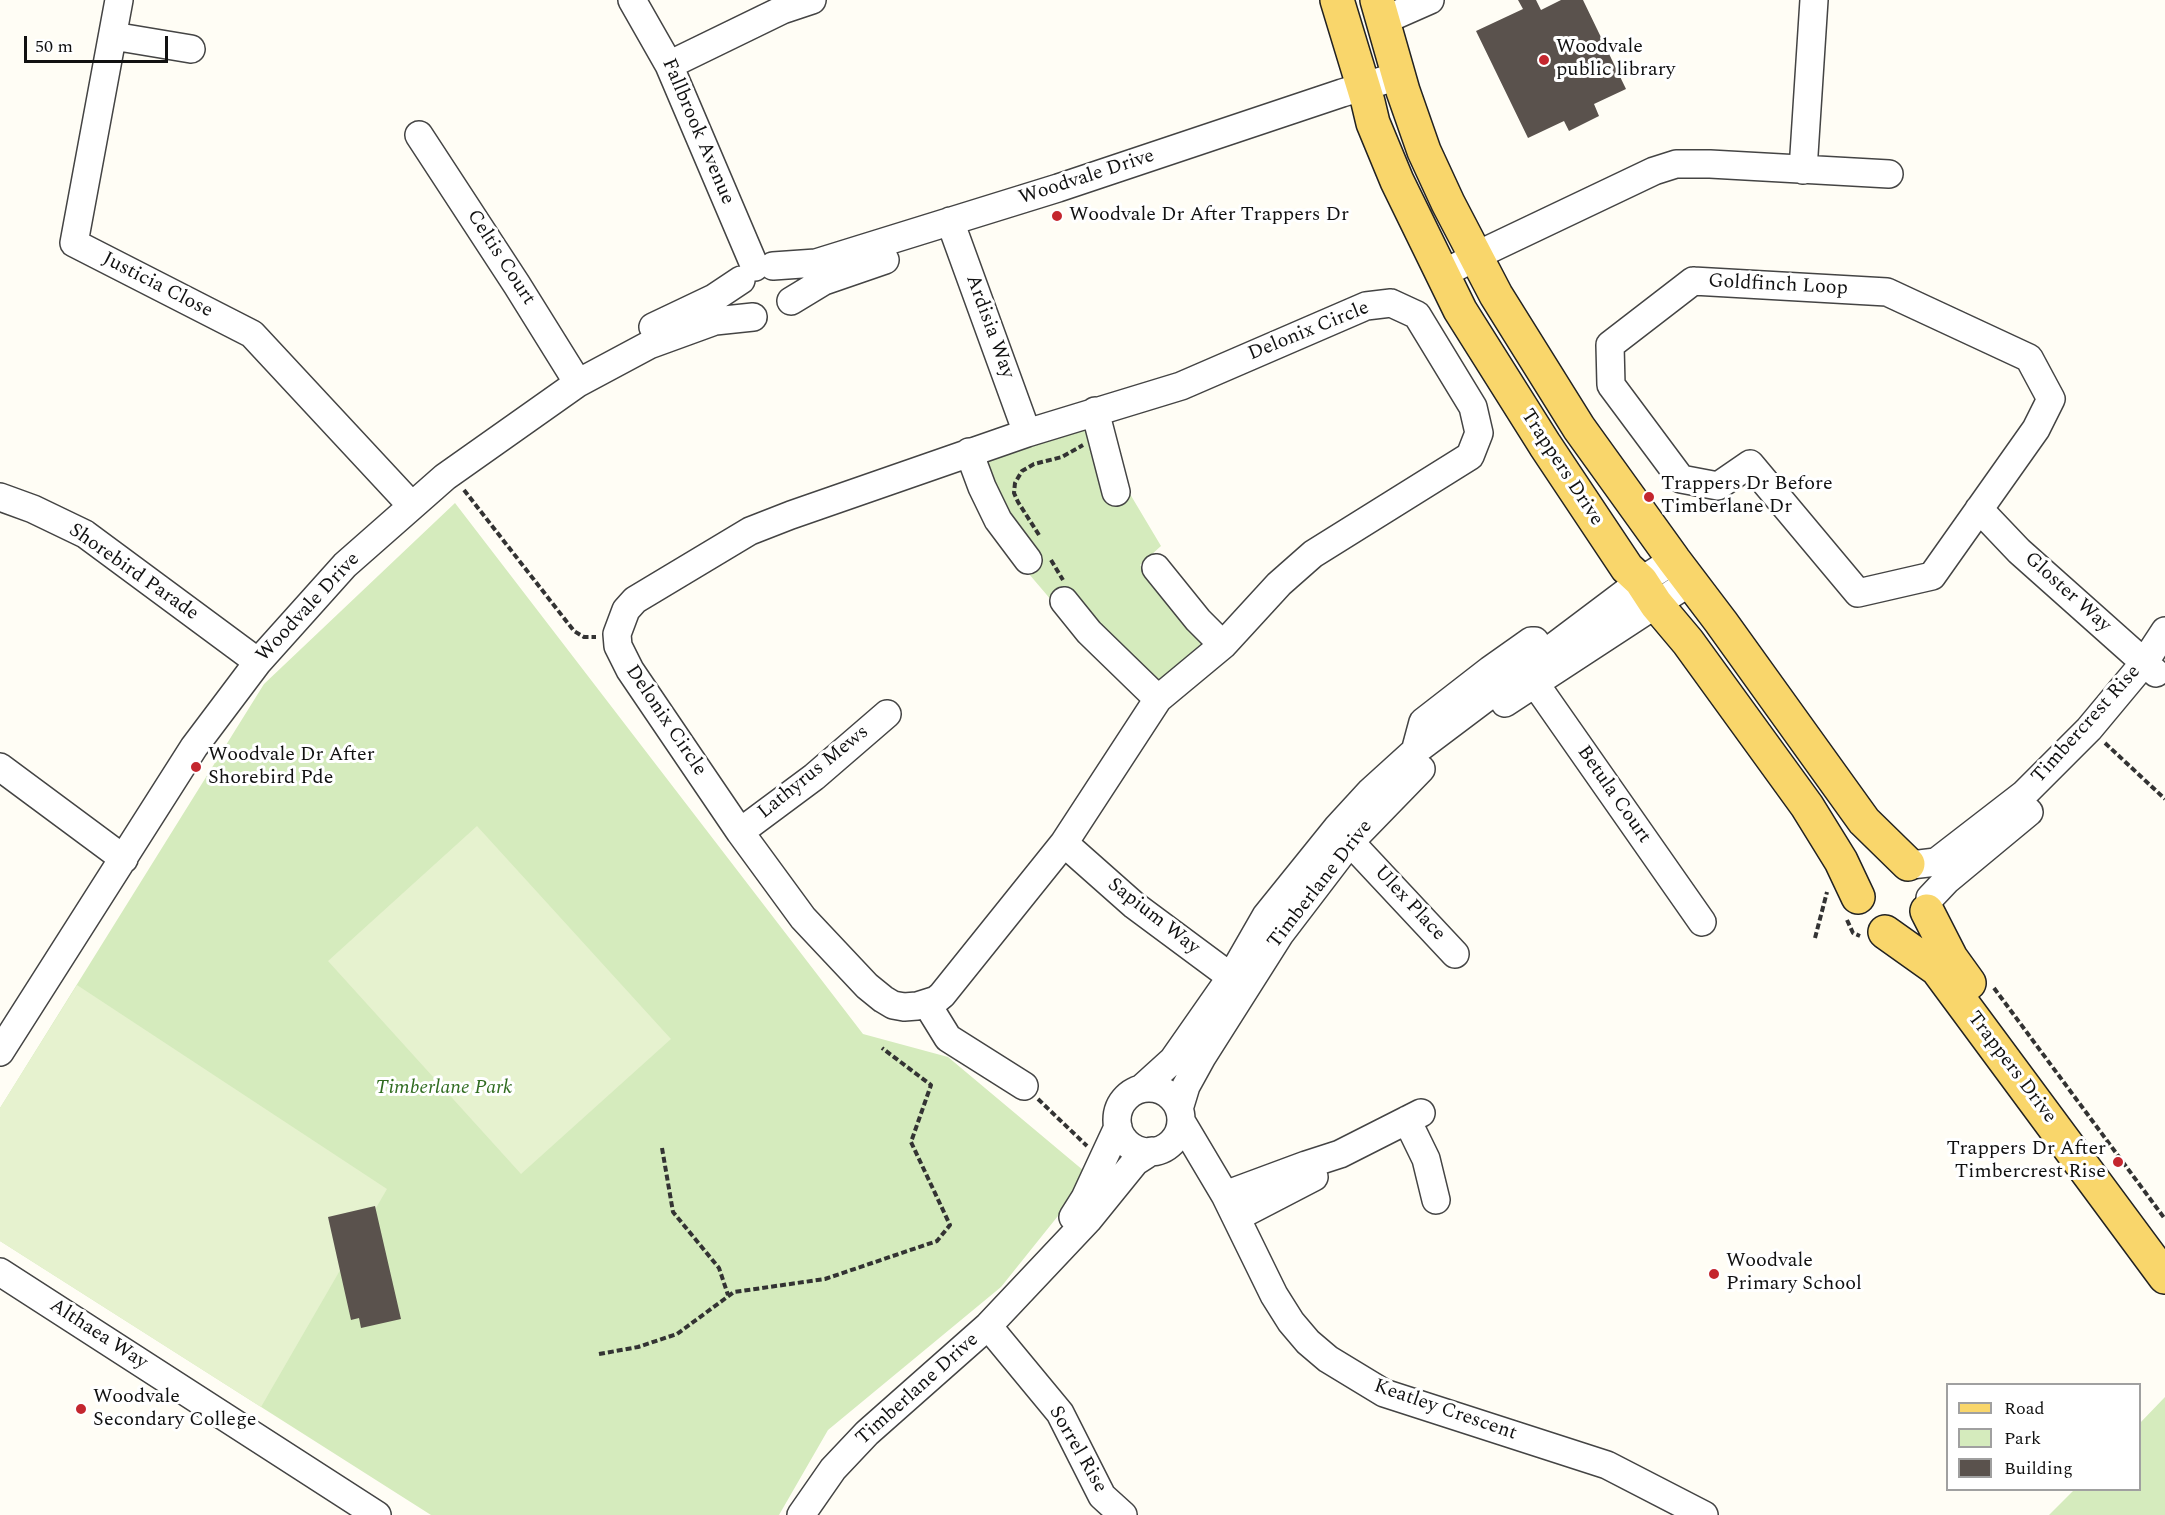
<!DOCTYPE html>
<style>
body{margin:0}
#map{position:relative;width:2165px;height:1515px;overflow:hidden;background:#fffdf5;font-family:Spectral,serif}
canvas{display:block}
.legend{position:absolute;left:1946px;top:1383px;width:195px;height:108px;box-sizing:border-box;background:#fff;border:2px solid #a0a0a0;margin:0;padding:8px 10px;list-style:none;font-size:18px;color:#111}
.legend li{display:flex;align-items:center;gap:12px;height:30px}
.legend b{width:30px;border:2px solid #a0a0a0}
.scale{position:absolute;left:24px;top:36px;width:144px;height:27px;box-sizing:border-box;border:3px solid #111;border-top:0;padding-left:8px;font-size:18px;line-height:21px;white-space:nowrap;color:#111;-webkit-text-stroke:4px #fff;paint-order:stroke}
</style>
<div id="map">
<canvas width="2165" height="1515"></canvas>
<ul class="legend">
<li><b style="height:8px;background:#f9d66b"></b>Road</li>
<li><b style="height:16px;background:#d5ebbd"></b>Park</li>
<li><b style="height:16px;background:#5a524d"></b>Building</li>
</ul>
<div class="scale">50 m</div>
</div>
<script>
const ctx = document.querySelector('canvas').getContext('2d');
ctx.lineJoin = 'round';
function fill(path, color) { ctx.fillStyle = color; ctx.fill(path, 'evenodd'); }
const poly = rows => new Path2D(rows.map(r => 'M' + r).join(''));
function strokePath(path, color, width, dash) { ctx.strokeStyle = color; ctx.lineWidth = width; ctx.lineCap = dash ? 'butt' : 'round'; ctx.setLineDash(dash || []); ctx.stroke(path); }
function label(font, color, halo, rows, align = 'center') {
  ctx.font = font + ' Spectral,serif'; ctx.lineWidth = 6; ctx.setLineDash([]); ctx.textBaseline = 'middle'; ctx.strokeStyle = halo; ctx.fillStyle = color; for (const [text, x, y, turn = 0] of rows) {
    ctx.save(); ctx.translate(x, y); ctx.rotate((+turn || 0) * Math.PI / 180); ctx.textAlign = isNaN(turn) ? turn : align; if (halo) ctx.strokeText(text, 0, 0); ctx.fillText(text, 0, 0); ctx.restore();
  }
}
const green = poly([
 [1082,427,1088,432,1110,498,1130,494,1161,546,1140,565,1207,642,1165,681,1156,680,1052,601,1023,567,1008,519,987,469,988,462,992,456],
 [455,503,863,1034,948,1057,1090,1176,1001,1287,828,1430,779,1515,431,1515,0,1241,0,1108,264,684],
 [2165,1397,2165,1515,2049,1515,2074,1490,2140,1490,2140,1423]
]);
const pitch = poly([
 [477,826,671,1039,521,1174,328,961],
 [77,985,387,1189,261,1407,0,1241,0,1108]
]);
const building = poly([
 [1518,0,1536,0,1541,10,1561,0,1583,0,1626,89,1594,104,1599,116,1569,131,1564,121,1528,138,1476,31,1523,9],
 [375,1206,401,1319,361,1328,359,1318,351,1320,328,1217]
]);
const path = poly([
 [464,490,574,631,584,637,596,637],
 [1039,535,1018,502,1014,493,1015,483,1022,471,1034,464,1062,457,1083,445],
 [1051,560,1063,580],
 [2105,743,2165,799],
 [1847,920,1853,933,1860,936],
 [1815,938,1827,892],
 [1994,988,2165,1219],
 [1038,1099,1087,1146],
 [662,1148,673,1212,719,1268,728,1295],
 [599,1354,638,1347,677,1334,734,1292,825,1279,937,1241,950,1225,911,1142,931,1085,882,1048]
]);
const minor = poly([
 [119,0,74,243,252,334,412,506],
 [632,0,669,65,755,267],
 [1382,18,1396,15,1430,0],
 [113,36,191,49],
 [669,65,782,10,812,0],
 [419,135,517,285,578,383],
 [1803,170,1814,0],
 [950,221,1027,433],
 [773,266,816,263,1058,188,1342,93,1398,76],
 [1443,274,1490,249,1654,171,1676,164,1710,164,1889,174],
 [1693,281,1887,292,2029,358,2051,399,2036,429,1932,576,1858,593,1750,464,1718,486,1681,479,1611,385,1610,345,1693,281],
 [791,301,824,281,885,260],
 [1391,303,1417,315,1473,407,1479,433,1470,456,1313,554,1279,584,1223,645,1158,699,1064,843,942,995,936,1000,917,1006,904,1007,893,1005,883,999,867,986,803,918,740,832,630,670,618,646,617,634,626,610,635,600,750,531,791,515,1027,433,1181,386,1366,306,1391,303],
 [653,327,714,298,741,280],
 [1095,411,1116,492],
 [969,452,982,487,998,520,1028,560],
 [0,497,33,509,85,534,258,662],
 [1979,509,2019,551,2156,673],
 [1156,568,1198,620,1223,645],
 [1064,601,1089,632,1158,699],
 [1525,669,1702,922],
 [1505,703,1690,582],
 [1416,748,1423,722,1490,670,1531,641,1535,641],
 [0,767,124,859],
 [1338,829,1455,954],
 [740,832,814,777,887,714],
 [1064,843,1134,905,1231,977,1246,985],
 [1911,865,1936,862,2024,794,2089,729,2144,663,2165,631],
 [1930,898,1947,880,2029,812],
 [927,1004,948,1038,1024,1086],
 [0,1052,194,747,258,662,345,565,445,477,578,383,649,345,715,321,753,317],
 '1117 1120a32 32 0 1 1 64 0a32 32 0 1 1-64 0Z',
 [1141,1089,1173,1060,1231,977,1266,916,1337,828,1371,791,1414,752,1641,581,1674,560],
 [1179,1109,1186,1086,1202,1057,1280,934,1351,841,1421,769],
 [1407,1120,1426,1159,1436,1200],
 [1181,1121,1225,1195,1274,1295,1291,1322,1308,1342,1328,1359,1384,1393,1607,1465,1704,1515],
 [1225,1195,1306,1165,1340,1154,1421,1113],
 [1073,1217,1085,1198,1118,1127],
 [1237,1217,1314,1177],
 [0,1272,377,1515],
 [988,1326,1060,1413,1102,1496,1123,1515],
 [801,1515,833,1469,867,1433,988,1326,1088,1220,1135,1162,1152,1151]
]);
const major = poly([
 [1337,0,1368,102,1373,123,1397,181,1460,310,1545,445,1627,568,1641,581,1656,604,1688,642,1807,806,1841,861,1858,897],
 [1377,0,1403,91,1424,151,1448,203,1496,295,1579,428,1674,560,1721,622,1864,821,1908,864],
 [1927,911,1951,958,1969,983],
 [1885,932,1937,969,2165,1277]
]);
const markers = [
 [1544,60,6,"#c4262e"],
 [1057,216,6,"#c4262e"],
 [1649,497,6,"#c4262e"],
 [196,767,6,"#c4262e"],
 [2118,1162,6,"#c4262e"],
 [1714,1274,6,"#c4262e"],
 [81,1409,6,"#c4262e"]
];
const poiNames = [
 ["Woodvale",1556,48],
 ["public library",1556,71],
 ["Woodvale Dr After Trappers Dr",1069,216],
 ["Trappers Dr Before",1661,485],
 ["Timberlane Dr",1661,508],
 ["Woodvale Dr After",208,756],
 ["Shorebird Pde",208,779],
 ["Trappers Dr After",2106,1150,"right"],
 ["Timbercrest Rise",2106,1173,"right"],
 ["Woodvale",1726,1262],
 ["Primary School",1726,1285],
 ["Woodvale",93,1398],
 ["Secondary College",93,1421]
];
const streetNames = [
 ["Fallbrook Avenue",697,132,67],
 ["Woodvale Drive",1087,178,-18],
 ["Celtis Court",500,258,57],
 ["Justicia Close",157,286,27],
 ["Goldfinch Loop",1778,286,3],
 ["Ardisia Way",989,327,70],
 ["Delonix Circle",1309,332,-22],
 ["Trappers Drive",1561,468,57],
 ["Shorebird Parade",133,573,35],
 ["Gloster Way",2067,593,42],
 ["Woodvale Drive",309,608,-47],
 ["Delonix Circle",665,721,56],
 ["Timbercrest Rise",2087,725,-48],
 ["Lathyrus Mews",814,773,-39],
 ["Betula Court",1613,795,55],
 ["Timberlane Drive",1321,885,-52],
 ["Ulex Place",1409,904,47],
 ["Sapium Way",1153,917,38],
 ["Trappers Drive",2011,1068,53],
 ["Althaea Way",98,1335,33],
 ["Timberlane Drive",918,1390,-42],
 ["Keatley Crescent",1445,1411,19],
 ["Sorrel Rise",1077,1450,60]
];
const parkNames = [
 ["Timberlane Park",444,1089]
];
fill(green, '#d5ebbd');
fill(pitch, '#e6f2cf');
fill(building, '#5a524d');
strokePath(minor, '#444', 30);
strokePath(major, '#222', 36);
strokePath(path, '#333', 4, [6, 3]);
strokePath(minor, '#fff', 27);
strokePath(major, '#f9d66b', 33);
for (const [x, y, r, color] of markers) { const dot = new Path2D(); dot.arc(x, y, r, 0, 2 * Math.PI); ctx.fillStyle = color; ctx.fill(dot); strokePath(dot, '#fff', 2); }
label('20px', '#111', '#fff', poiNames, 'left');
label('20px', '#111', '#fff', streetNames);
label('italic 20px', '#2f6b1f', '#fff', parkNames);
</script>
